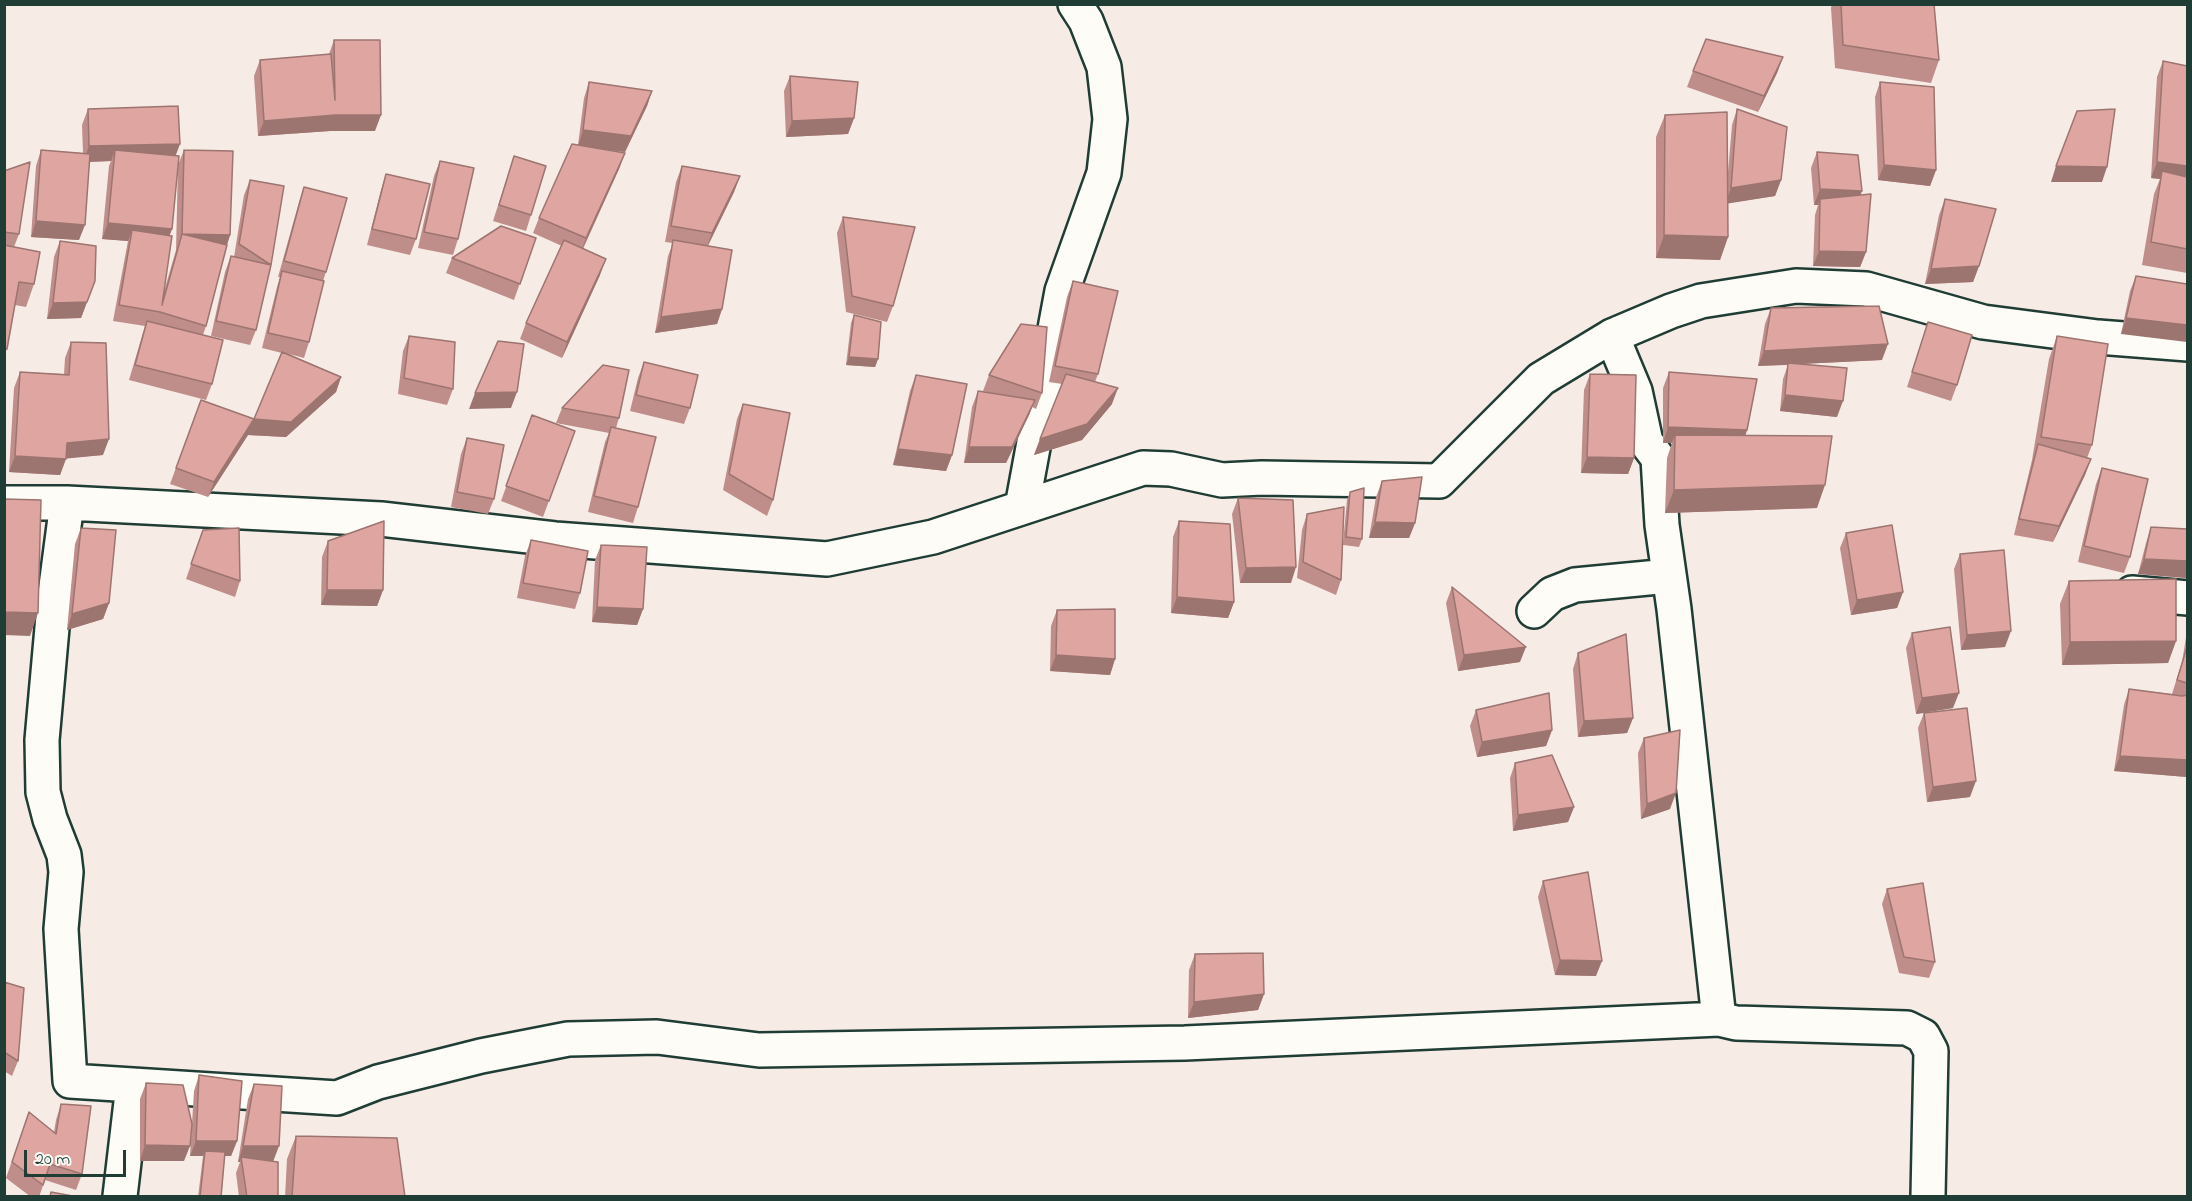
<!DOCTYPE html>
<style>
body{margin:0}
#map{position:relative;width:2192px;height:1201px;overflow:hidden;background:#f7ebe6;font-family:"Indie Flower",sans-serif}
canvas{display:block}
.frame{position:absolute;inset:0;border:6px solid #1f3d34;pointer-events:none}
.scale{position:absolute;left:24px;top:1150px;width:102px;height:27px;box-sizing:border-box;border:3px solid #1f3d34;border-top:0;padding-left:8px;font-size:18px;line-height:21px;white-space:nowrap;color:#1f3d34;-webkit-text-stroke:4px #fdfcf7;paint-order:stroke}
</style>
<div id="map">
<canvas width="2192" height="1201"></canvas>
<div class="frame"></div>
<div class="scale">20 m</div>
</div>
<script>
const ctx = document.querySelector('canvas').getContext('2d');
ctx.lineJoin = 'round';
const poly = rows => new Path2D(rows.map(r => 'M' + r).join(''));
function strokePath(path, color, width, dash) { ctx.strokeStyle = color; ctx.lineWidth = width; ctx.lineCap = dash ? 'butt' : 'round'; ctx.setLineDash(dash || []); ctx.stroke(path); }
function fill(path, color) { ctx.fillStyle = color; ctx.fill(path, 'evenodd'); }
const minor = poly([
 [1612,336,1635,391,1646,442,1658,458,1662,525,1674,609,1719,1019,1736,1023,1907,1028,1923,1036,1931,1051,1928,1196],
 [4,503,67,503,381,519,555,539,827,559,933,537,1143,468,1171,469,1222,480,1262,478,1439,481,1541,379,1612,336,1671,311,1701,301,1796,286,1866,289,1983,322,2098,337,2188,344],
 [67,503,55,594,42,740,43,792,50,819,64,855,66,872,61,929,70,1081,337,1098,378,1082,481,1056,568,1039,657,1037,759,1050,1185,1043,1719,1019],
 [1022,507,1062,291,1104,173,1110,119,1104,67,1086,21,1075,4],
 [2132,593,2188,598],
 [1534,611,1552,594,1575,585,1669,576],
 [120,1196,133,1085]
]);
const wall = poly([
 [1832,4,1934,4,1939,60,1931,83,1835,68,1831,8],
 [334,40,375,131,330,131,258,136,254,76,260,60,329,54],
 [1783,57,1777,73,1758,112,1687,87,1693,71],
 [2163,61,2187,66,2187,273,2142,265,2154,194,2160,179,2151,178,2157,77],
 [790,76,854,118,848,134,786,137,784,91],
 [589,82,652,91,647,106,625,152,597,148,625,153,619,169,583,249,600,275,562,358,520,339,526,323,562,246,533,233,539,218,578,145,584,98],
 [1880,82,1936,170,1930,186,1878,180,1875,97],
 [88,109,176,156,172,229,169,236,163,295,176,250,178,165,184,150,230,235,227,245,206,326,203,335,212,384,206,400,129,380,145,326,113,321,128,241,102,239,109,166,111,161,90,162,79,240,31,237,36,166,41,150,83,153,82,125],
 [1737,109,1781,180,1775,196,1728,203,1728,237,1720,260,1656,258,1656,137,1665,115,1728,172,1732,125],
 [1817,152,1860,195,1866,252,1860,267,1813,266,1815,215,1818,205,1814,205,1811,168],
 [514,156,531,215,526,231,493,221],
 [440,161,458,239,453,255,418,248,434,176],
 [682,166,740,176,734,192,708,246,722,309,717,324,655,333,668,256,673,243,665,242,676,182],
 [4,171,19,234,14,247,34,284,26,307,15,305,7,349,4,356],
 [386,174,416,239,410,255,367,245,381,190],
 [250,180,284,186,256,330,250,345,211,336,225,272,231,256,234,257,244,195],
 [304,187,326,272,323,281,309,342,304,358,289,354,341,377,336,392,286,437,248,435,208,497,170,484,201,400,254,419,282,353,262,348,277,287,280,277,278,277,299,202],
 [1945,199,1979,266,1973,282,1925,284,1939,215],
 [843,217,893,306,887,322,846,312,837,233],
 [536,238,514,300,446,273,452,258],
 [60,241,95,281,81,318,47,319,54,257],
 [2136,276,2187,284,2121,334,2130,291],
 [1073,281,1098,374,1095,382,1112,404,1082,440,1034,455,1062,384,1049,382,1067,297],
 [1771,308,1882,360,1800,364,1837,417,1780,411,1783,379,1788,365,1758,366,1765,324],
 [854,315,878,359,875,367,846,365,851,323],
 [1928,322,1957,385,1951,401,1907,387],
 [409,336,453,389,447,405,398,394,403,351],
 [2057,336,2092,445,2087,458,2091,459,2085,475,2053,542,2014,535,2032,460,2049,359],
 [71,342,103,455,66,458,60,475,9,472,14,388,20,372,64,374,65,358],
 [644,362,690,408,684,424,630,411,638,378],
 [1669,372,1747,430,1745,436,1817,508,1665,513,1667,458,1672,443,1663,443,1663,388],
 [1590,374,1634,458,1628,474,1581,473,1584,390],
 [916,375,952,455,946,471,893,465,910,391],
 [989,375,1042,393,1036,409,1032,407,1029,415,1006,463,964,463,972,407,978,391,990,393,983,391],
 [743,404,773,500,767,516,723,490,737,419],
 [562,408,619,418,616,428,638,507,633,523,588,512,605,442,609,433,556,423],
 [532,415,575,431,543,517,501,501],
 [467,438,494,499,488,514,451,507,461,454],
 [2102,468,2130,557,2124,573,2078,562,2096,484],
 [1382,481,1415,523,1409,538,1369,538,1376,497],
 [1350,492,1362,539,1359,547,1343,545,1341,580,1336,595,1297,578,1302,530,1307,514,1343,543,1347,500],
 [1238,498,1291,583,1240,583,1232,514],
 [1179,521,1234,602,1228,618,1171,613,1173,537],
 [2151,527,2187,529,2187,578,2138,574,2146,543],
 [81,528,109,603,103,619,67,630,75,544],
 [203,530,240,581,235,597,186,579],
 [1846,533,1903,592,1897,608,1851,615,1840,548],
 [531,540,580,593,575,609,517,598,525,556],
 [328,541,383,590,377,606,321,605,322,557],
 [601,545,643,609,637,625,592,622,595,560],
 [1960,554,2005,647,1961,650,1954,569],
 [2069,581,2176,641,2168,663,2062,665,2060,604],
 [1452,587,1520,662,1458,671,1446,603],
 [1057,610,1115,659,1110,675,1050,671,1051,626],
 [2187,631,2187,777,2114,771,2124,705,2129,689,2172,694,2182,662],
 [1912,633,1953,708,1926,712,1970,797,1927,802,1918,728,1924,713,1916,714,1906,648],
 [1578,653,1633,718,1627,733,1578,737,1573,669],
 [1476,710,1552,730,1546,746,1477,757,1470,726],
 [1644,738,1670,809,1641,819,1638,753],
 [1515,763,1574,807,1568,822,1513,831,1510,778],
 [1543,881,1596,976,1555,975,1538,897],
 [1887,889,1935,962,1929,978,1899,973,1882,904],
 [1195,954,1264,994,1258,1010,1188,1018,1189,970],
 [4,982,18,1061,12,1076,4,1071],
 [199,1075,237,1141,231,1156,225,1156,221,1197,198,1197,203,1156,190,1156,194,1091],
 [146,1083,184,1161,140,1161,140,1099],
 [254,1084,273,1161,278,1197,239,1197,236,1173,240,1162,238,1162,248,1099],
 [61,1104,82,1174,76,1190,45,1180,39,1197,31,1197,6,1178,29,1112,54,1132,56,1120],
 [296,1136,405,1197,285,1197,287,1159]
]);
const shadedWall = poly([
 [1783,57,1777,73,1758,112,1764,96],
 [652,91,647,106,625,152,578,146,583,130],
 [335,115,381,115,375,131,330,131,258,136,264,121],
 [854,118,848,134,786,137,792,121],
 [180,144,174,160,115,150,111,161,83,162,89,146],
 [625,153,619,169,580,254,586,238],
 [2157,162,2187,166,2187,183,2162,171,2160,179,2151,178],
 [1884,165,1936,170,1930,186,1878,180],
 [2056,166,2107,167,2102,182,2051,182],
 [740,176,734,192,706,249,712,233],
 [1781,180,1775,196,1725,204,1731,188],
 [1820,189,1862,191,1856,207,1820,199,1818,205,1814,205],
 [36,221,85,225,79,240,31,237],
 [108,223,172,229,166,245,132,230,128,241,102,239],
 [182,234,230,235,225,251],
 [1664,235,1728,237,1720,260,1656,258],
 [1819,251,1866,252,1860,267,1813,266],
 [606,259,600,275,562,358,567,342],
 [1979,266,1973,282,1925,284,1931,269],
 [87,302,81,318,47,319,53,303],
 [722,309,717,324,655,333,661,317],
 [2126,318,2187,325,2187,342,2121,334],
 [1888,344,1882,360,1758,366,1764,351],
 [849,357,878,359,875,367,846,365],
 [341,377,336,392,286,437,248,435,208,497,214,482,254,419],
 [1118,388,1112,404,1082,440,1034,455,1040,439],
 [517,392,511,408,469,409,475,393],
 [1785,395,1843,401,1837,417,1780,411],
 [1035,400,1029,415,1006,463,964,463,969,447],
 [1668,427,1747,430,1742,446,1675,435,1672,443,1663,443],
 [109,439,103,455,62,459,66,459,60,475,9,472,15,456,67,443],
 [898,449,952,455,946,471,893,465],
 [1587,457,1634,458,1628,474,1581,473],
 [2091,459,2085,475,2053,542,2059,526],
 [1825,485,1817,508,1665,513,1674,490],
 [1375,522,1415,523,1409,538,1369,538],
 [2144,559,2187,561,2187,578,2138,574],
 [1296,567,1291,583,1240,583,1246,568],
 [327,590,383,590,377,606,321,605],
 [1903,592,1897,608,1851,615,1857,600],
 [1177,597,1234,602,1228,618,1171,613],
 [109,603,103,619,67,630,72,614],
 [597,607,643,609,637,625,592,622],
 [4,612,38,613,30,636,4,635],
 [2011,631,2005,647,1961,650,1967,635],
 [2176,641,2168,663,2062,665,2070,642],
 [1526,647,1520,662,1458,671,1464,655],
 [1056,655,1115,659,1110,675,1050,671],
 [1959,693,1953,708,1916,714,1922,698],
 [1633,718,1627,733,1578,737,1584,721],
 [1552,730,1546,746,1477,757,1482,742],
 [2120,756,2187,760,2187,777,2114,771],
 [1976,781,1970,797,1927,802,1933,787],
 [1676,793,1670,809,1641,819,1647,804],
 [1574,807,1568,822,1513,831,1518,815],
 [1560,960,1602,961,1596,976,1555,975],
 [1264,994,1258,1010,1188,1018,1194,1002],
 [196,1141,237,1141,231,1156,204,1156,205,1151,203,1156,190,1156],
 [145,1145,190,1146,184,1161,140,1161],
 [243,1146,279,1146,273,1162,241,1157,240,1162,238,1162]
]);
const building = poly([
 [1841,4,1934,4,1939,60,1843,45,1841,4],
 [1706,39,1783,57,1764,96,1693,71,1706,39],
 [334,40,380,40,381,115,335,115,264,121,260,60,331,54,335,100,334,40],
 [2163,61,2187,66,2187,166,2157,162,2163,61],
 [790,76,858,82,854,118,792,121,790,76],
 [589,82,652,91,631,136,583,130,589,82],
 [1880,82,1934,87,1936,170,1884,165,1880,82],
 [178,106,180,144,89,146,88,109,178,106],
 [1737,109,1787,127,1781,180,1731,188,1737,109],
 [2115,109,2107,167,2056,166,2077,111,2115,109],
 [1727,112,1728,237,1664,235,1665,115,1727,112],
 [572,144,625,153,586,238,539,218,572,144],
 [41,150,90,154,85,225,36,221,41,150],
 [115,150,179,156,172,229,108,223,115,150],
 [184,150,233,151,230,235,182,234,227,245,206,326,160,312,119,305,132,230,172,236,162,305,182,234,184,150],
 [1817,152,1858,155,1862,191,1820,189,1817,152],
 [514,156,546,166,531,215,499,205,514,156],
 [440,161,474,168,458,239,424,232,440,161],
 [30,162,19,234,4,232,4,171,30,162],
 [682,166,740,176,712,233,671,226,682,166],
 [2162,171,2187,177,2187,249,2151,242,2162,171],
 [386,174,430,184,416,239,372,229,386,174],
 [250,180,284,186,271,265,239,244,250,180],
 [304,187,347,198,326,272,284,261,304,187],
 [1871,194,1866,252,1819,251,1820,199,1871,194],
 [1945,199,1996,209,1979,266,1931,269,1945,199],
 [843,217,915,227,893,306,852,296,843,217],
 [501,226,536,238,520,284,452,258,501,226],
 [564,240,606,259,567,342,526,323,564,240],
 [673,240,732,250,722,309,661,317,673,240],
 [60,241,96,246,95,281,87,302,53,303,60,241],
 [4,245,40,252,34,284,19,282,7,349,4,349,4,245],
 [231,256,271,265,256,330,216,321,231,256],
 [282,271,324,281,309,342,268,333,282,271],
 [2136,276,2187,284,2187,325,2126,318,2136,276],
 [1073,281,1118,291,1098,374,1055,366,1073,281],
 [1879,306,1888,344,1764,351,1771,308,1879,306],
 [854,315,881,322,878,359,849,357,854,315],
 [147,321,223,340,212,384,135,365,147,321],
 [1928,322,1972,335,1957,385,1912,372,1928,322],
 [1021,324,1047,327,1042,393,989,375,1021,324],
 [409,336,455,342,453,389,404,378,409,336],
 [2057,336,2108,344,2092,445,2041,437,2057,336],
 [498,341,524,344,517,392,475,393,498,341],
 [71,342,106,343,109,439,67,443,66,459,15,456,20,372,69,375,71,342],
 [282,352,341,377,291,422,254,419,214,482,176,468,201,400,254,419,282,352],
 [644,362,698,375,690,408,636,395,644,362],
 [1788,363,1847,368,1843,401,1785,395,1788,363],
 [603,365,629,370,619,418,562,408,603,365],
 [1669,372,1757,379,1747,430,1668,427,1669,372],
 [1066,374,1118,388,1087,424,1040,439,1066,374],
 [1590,374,1636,375,1634,458,1587,457,1590,374],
 [916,375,967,384,952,455,898,449,916,375],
 [978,391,1035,400,1012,447,969,447,978,391],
 [743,404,790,413,773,500,729,474,743,404],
 [532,415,575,431,549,501,506,486,532,415],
 [611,427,656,437,638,507,594,496,611,427],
 [1675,435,1832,436,1825,485,1674,490,1675,435],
 [467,438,504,445,494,499,457,492,467,438],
 [2038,444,2091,459,2059,526,2019,519,2038,444],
 [2102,468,2148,479,2130,557,2084,546,2102,468],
 [1422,477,1415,523,1375,522,1382,481,1422,477],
 [1364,488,1362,539,1346,537,1350,492,1364,488],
 [1238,498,1293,500,1296,567,1246,568,1238,498],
 [4,499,41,500,38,613,4,612,4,499],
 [1344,507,1341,580,1303,562,1307,514,1344,507],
 [384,521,383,590,327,590,328,541,384,521],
 [1179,521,1230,524,1234,602,1177,597,1179,521],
 [1892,525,1903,592,1857,600,1846,533,1892,525],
 [2151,527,2187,529,2187,561,2144,559,2151,527],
 [81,528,116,530,109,603,72,614,81,528],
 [239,528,240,581,191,564,203,530,239,528],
 [531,540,588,551,580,593,523,583,531,540],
 [601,545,647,547,643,609,597,607,601,545],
 [2004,550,2011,631,1967,635,1960,554,2004,550],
 [2176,579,2176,641,2070,642,2069,581,2176,579],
 [1452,587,1526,647,1464,655,1452,587],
 [1115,609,1115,659,1056,655,1057,610,1115,609],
 [1950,627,1959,693,1922,698,1912,633,1950,627],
 [1626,634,1633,718,1584,721,1578,653,1626,634],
 [2187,647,2187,683,2177,680,2187,647],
 [2129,689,2182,696,2187,695,2187,760,2120,756,2129,689],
 [1549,693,1552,730,1482,742,1476,710,1549,693],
 [1967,708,1976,781,1933,787,1924,713,1967,708],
 [1680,730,1676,793,1647,804,1644,738,1680,730],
 [1552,755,1574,807,1518,815,1515,763,1552,755],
 [1588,872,1602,961,1560,960,1543,881,1588,872],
 [1923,883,1935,962,1904,957,1887,889,1923,883],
 [1263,953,1264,994,1194,1002,1195,954,1263,953],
 [4,982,24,988,18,1061,4,1052,4,982],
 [199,1075,242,1081,237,1141,196,1141,199,1075],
 [146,1083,183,1085,192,1124,190,1146,145,1145,146,1083],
 [254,1084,282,1086,279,1146,243,1146,254,1084],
 [61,1104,91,1106,82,1174,50,1164,43,1185,12,1162,29,1112,56,1134,61,1104],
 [296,1136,397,1138,405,1197,292,1197,296,1136],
 [205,1151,225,1152,221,1197,200,1197,205,1151],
 [241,1157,278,1162,278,1197,247,1197,241,1157],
 [51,1192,78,1197,50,1197,51,1192]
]);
strokePath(minor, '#1f3d34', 38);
strokePath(minor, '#fdfcf7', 33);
fill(wall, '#c08e8a');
fill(shadedWall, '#9c7470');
fill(building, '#dfa5a0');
strokePath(building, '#9c7470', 1.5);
</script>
